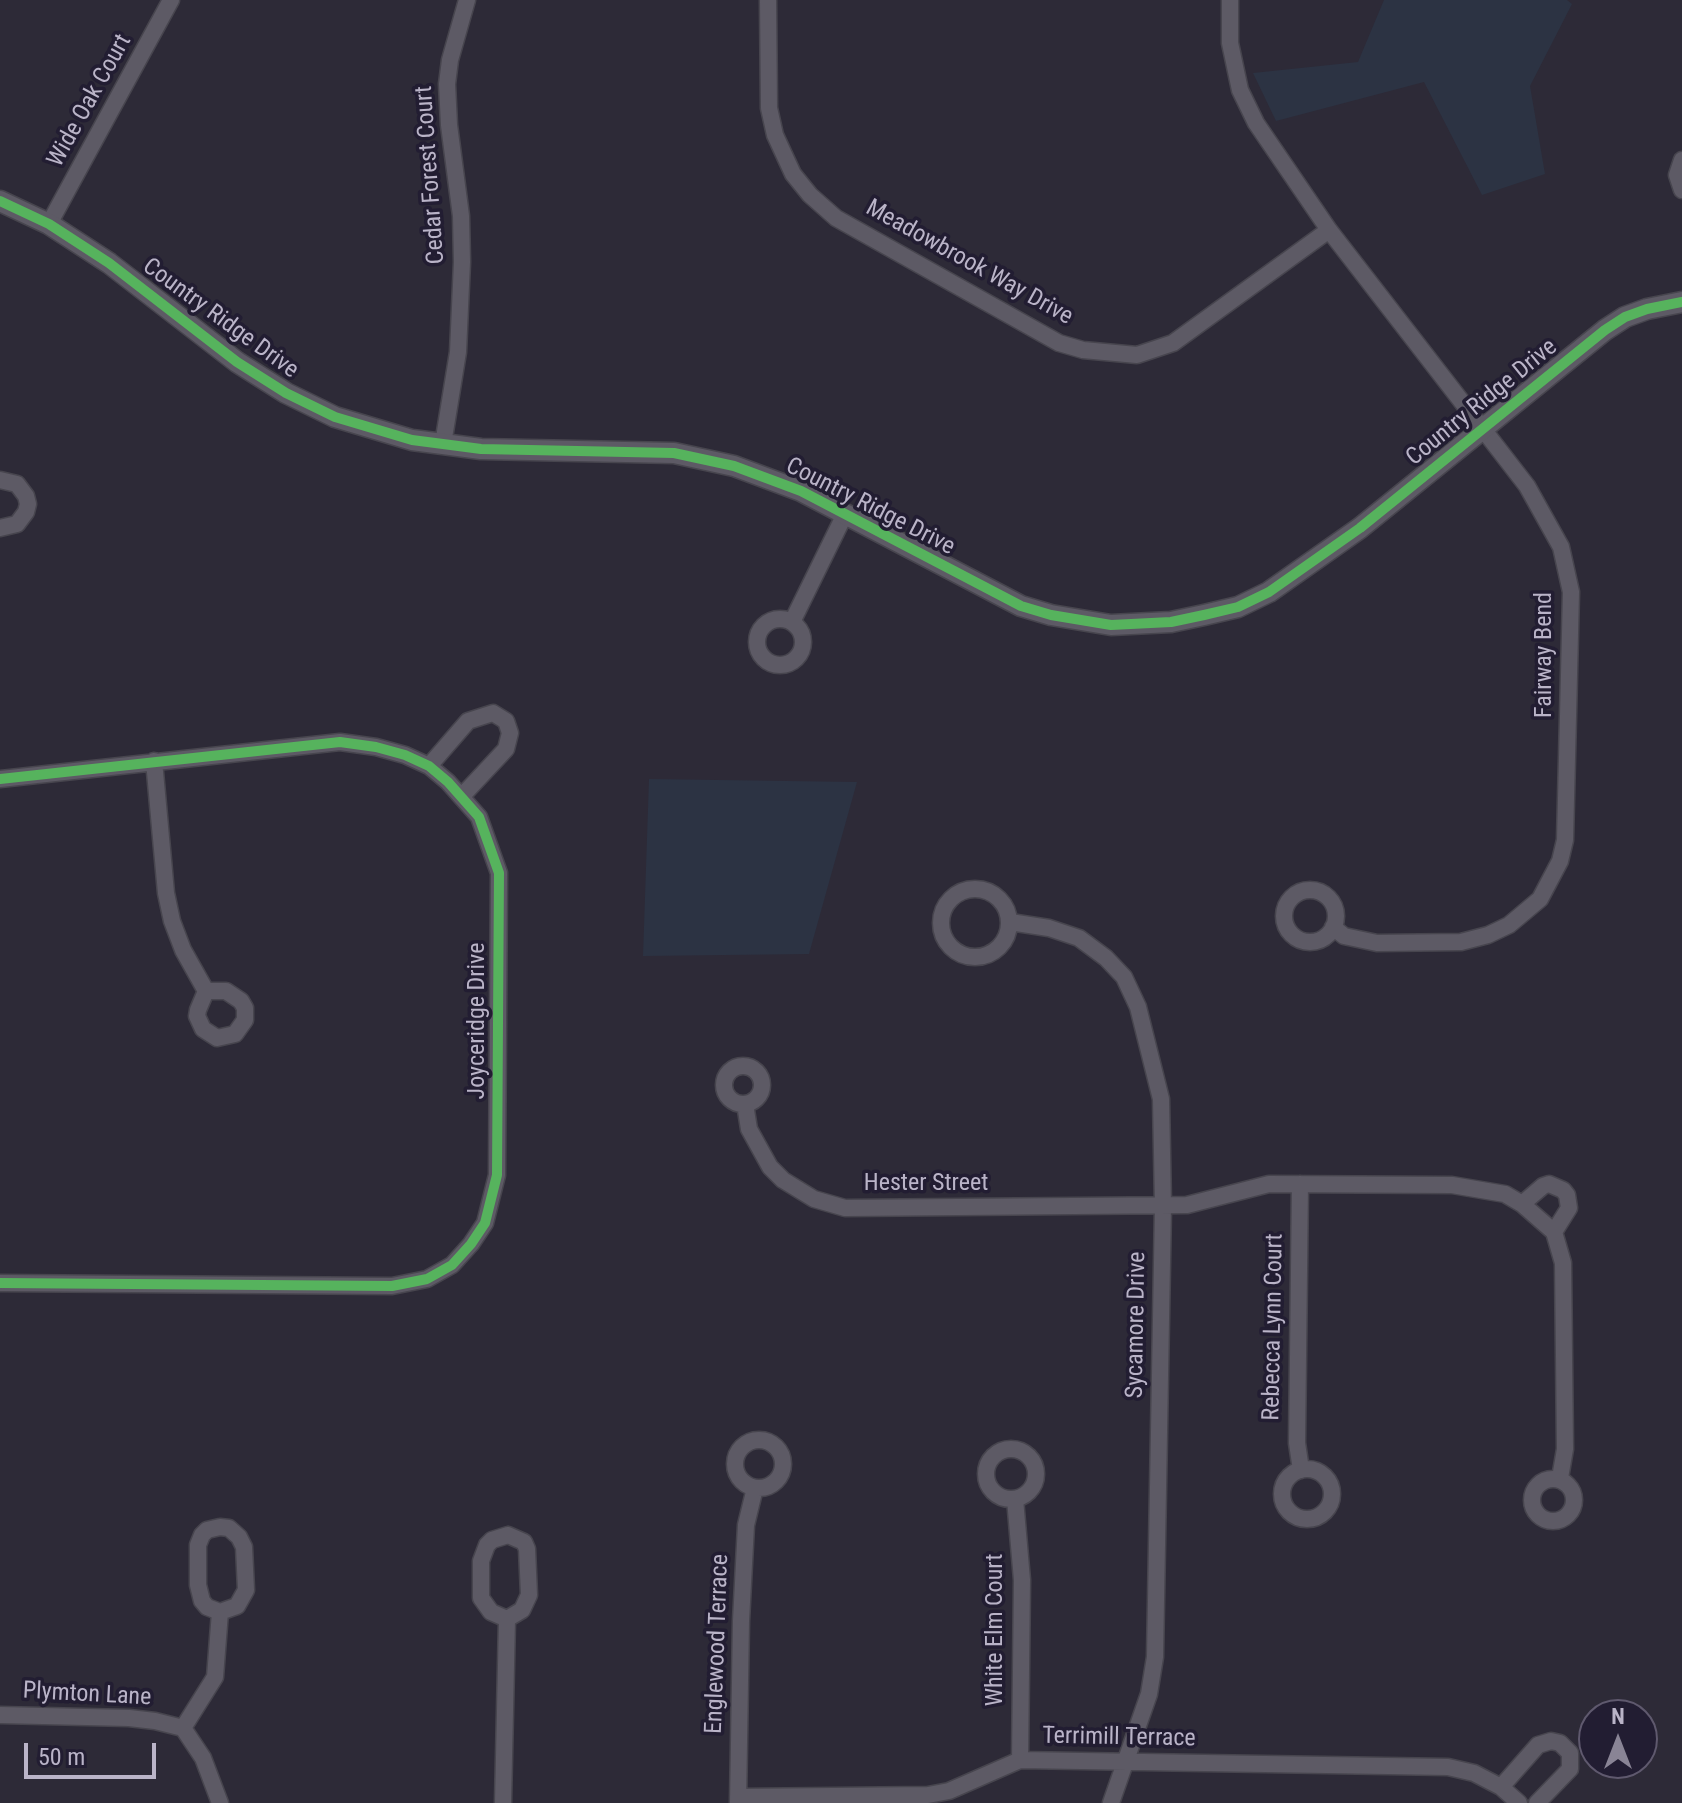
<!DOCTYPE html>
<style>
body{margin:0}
#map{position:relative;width:1682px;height:1803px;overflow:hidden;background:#2d2a37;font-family:"Roboto Condensed",sans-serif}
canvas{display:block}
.north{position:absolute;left:1578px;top:1699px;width:80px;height:80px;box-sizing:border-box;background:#221d32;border:2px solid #5f596e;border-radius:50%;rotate:0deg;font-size:22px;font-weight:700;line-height:32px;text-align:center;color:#bab4c8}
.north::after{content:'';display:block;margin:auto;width:28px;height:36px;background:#898495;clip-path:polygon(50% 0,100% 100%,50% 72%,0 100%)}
.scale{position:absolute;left:24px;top:1743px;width:132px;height:36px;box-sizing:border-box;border:4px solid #bab4c8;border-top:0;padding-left:10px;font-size:24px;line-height:28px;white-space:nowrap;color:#bab4c8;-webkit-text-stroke:6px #221d32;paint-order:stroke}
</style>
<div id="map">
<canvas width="1682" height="1803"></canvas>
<div class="north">N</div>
<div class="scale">50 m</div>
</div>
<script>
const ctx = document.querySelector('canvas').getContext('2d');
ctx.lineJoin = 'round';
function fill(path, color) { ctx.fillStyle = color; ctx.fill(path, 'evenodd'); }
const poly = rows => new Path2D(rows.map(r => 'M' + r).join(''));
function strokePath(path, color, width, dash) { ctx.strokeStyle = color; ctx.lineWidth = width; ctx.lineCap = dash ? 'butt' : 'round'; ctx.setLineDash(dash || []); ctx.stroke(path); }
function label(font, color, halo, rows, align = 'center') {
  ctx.font = font + ' "Roboto Condensed",sans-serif'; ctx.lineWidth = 7; ctx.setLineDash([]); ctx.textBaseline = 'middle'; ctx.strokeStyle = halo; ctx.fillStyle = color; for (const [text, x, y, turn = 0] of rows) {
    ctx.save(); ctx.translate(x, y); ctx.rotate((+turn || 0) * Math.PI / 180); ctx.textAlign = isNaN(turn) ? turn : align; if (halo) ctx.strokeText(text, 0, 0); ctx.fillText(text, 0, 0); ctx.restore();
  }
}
const green = poly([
 [1384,0,1567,0,1572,4,1530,86,1545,174,1482,195,1424,82,1276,121,1253,73,1358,62],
 [649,779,857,782,809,954,643,956]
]);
const minor = poly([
 [768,0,769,108,775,135,793,174,810,195,836,218,1059,343,1083,350,1137,355,1173,343,1329,230],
 [1230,0,1230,43,1240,90,1256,123,1329,230,1527,486,1561,547,1571,592,1565,840,1560,861,1540,899,1509,925,1488,935,1461,942,1377,943,1344,936,1333,927],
 [1682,160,1677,175,1682,190],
 [49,224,171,0],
 [443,444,458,352,462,262,461,216,449,125,447,84,450,60,467,0],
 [0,480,17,484,26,496,28,504,26,512,17,524,0,528],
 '757 642a23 23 0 1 1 46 0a23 23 0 1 1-46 0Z',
 [792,622,845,514],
 [154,761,166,893,172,921,183,950,206,991],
 [429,766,468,721,493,713,506,721,510,733,506,749,462,796],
 [0,779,340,742,376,747,405,755,429,766,448,782,479,817,499,873,497,1175,485,1223,471,1244,452,1265,427,1279,392,1286,0,1283],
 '941 923a34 34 0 1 1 68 0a34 34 0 1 1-68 0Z',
 '1284 916a26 26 0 1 1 52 0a26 26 0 1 1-52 0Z',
 [1010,922,1049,928,1079,938,1106,958,1124,977,1138,1007,1161,1099,1163,1206,1155,1657,1149,1694,1111,1803],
 [206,991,226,991,241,1001,245,1008,245,1020,235,1034,217,1038,203,1029,197,1016,198,1010,206,991],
 '724 1085a19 19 0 1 1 38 0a19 19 0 1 1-38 0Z',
 [745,1104,749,1129,770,1167,783,1180,814,1199,845,1208,1187,1205,1269,1184,1452,1185,1505,1194,1522,1204,1554,1232,1563,1263,1565,1449,1560,1478],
 [1300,1184,1297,1443,1301,1470],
 [1522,1204,1543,1186,1549,1184,1563,1190,1567,1195,1569,1208,1554,1232],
 '735 1464a24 24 0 1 1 48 0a24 24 0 1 1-48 0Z',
 '986 1474a25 25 0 1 1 50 0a25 25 0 1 1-50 0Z',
 '1282 1494a25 25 0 1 1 50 0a25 25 0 1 1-50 0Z',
 '1532 1500a21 21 0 1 1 42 0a21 21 0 1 1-42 0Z',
 [1015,1499,1022,1580,1020,1760],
 [220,1527,229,1528,239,1537,244,1547,246,1590,237,1606,220,1612,207,1607,202,1601,198,1585,198,1545,202,1535,207,1530,220,1527],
 [508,1535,524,1542,527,1549,529,1595,522,1610,507,1619,491,1612,481,1598,481,1561,487,1545,492,1540,508,1535],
 [0,1715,129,1718,155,1721,183,1728,203,1758,220,1803],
 [183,1728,215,1677,220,1612],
 [1501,1787,1538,1745,1551,1741,1560,1743,1570,1753,1570,1769,1537,1803],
 [738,1797,928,1795,949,1791,1020,1760,1448,1767,1474,1773,1501,1787,1519,1803],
 [503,1803,507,1619],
 [738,1803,741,1621,746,1525,755,1488]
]);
const tertiary = poly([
 [0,201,49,224,109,263,237,362,286,393,335,417,412,440,443,444,481,449,674,453,734,466,801,491,1021,606,1051,615,1111,625,1171,622,1204,615,1238,607,1269,592,1360,528,1605,330,1625,317,1647,309,1682,302]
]);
const cycleway = poly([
 [0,201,49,224,109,263,237,362,286,393,335,417,412,440,443,444,481,449,674,453,734,466,801,491,1021,606,1051,615,1111,625,1171,622,1204,615,1238,607,1269,592,1360,528,1605,330,1625,317,1647,309,1682,302],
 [0,779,340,742,376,747,405,755,429,766,448,782,479,817,499,873,497,1175,485,1223,471,1244,452,1265,427,1279,392,1286,0,1283]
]);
const streetNames = [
 ["Wide Oak Court",90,101,-61],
 ["Cedar Forest Court",431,175,-94],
 ["Meadowbrook Way Drive",969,263,29],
 ["Country Ridge Drive",220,319,36],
 ["Country Ridge Drive",1482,403,-39],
 ["Country Ridge Drive",870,507,27],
 ["Fairway Bend",1545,655,-90],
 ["Joyceridge Drive",478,1021,-90],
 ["Hester Street",926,1184],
 ["Sycamore Drive",1137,1325,-89],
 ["Rebecca Lynn Court",1274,1327,-89],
 ["White Elm Court",996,1630,-90],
 ["Englewood Terrace",718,1644,-88],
 ["Plymton Lane",87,1695,3],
 ["Terrimill Terrace",1119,1738,1]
];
fill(green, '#2c3343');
strokePath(minor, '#47454e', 19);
strokePath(tertiary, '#47454e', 23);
strokePath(minor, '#5d5a65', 16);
strokePath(tertiary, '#5d5a65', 20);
strokePath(cycleway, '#56b35d', 10);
label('24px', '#bab4c8', '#221d32', streetNames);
</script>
